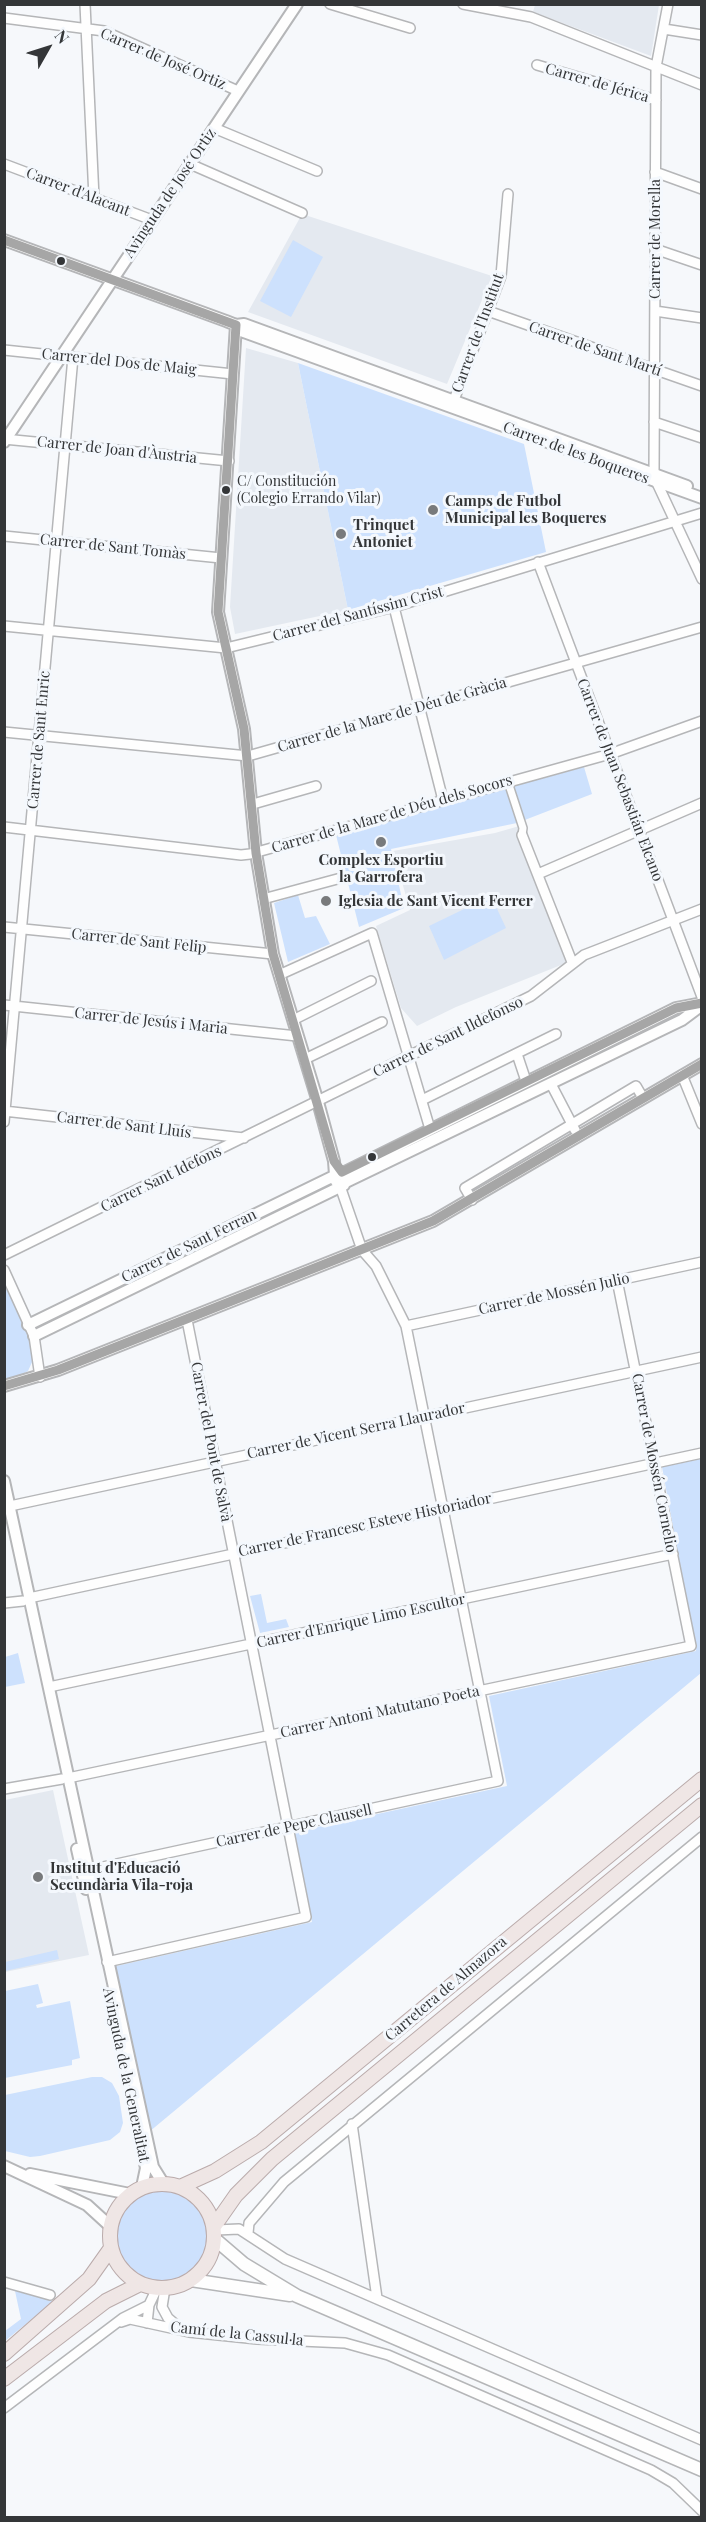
<!DOCTYPE html>
<meta charset="utf-8">
<style>
body{margin:0}
#map{position:relative;width:706px;height:2522px;overflow:hidden;background:#f6f8fb;font-family:"Playfair Display",serif}
canvas{display:block}
.frame{position:absolute;inset:0;border:6px solid #343638;pointer-events:none}
.north{position:absolute;left:18px;top:18px;width:60px;height:60px;-webkit-text-stroke:4px #f4f8fd;paint-order:stroke;rotate:51deg;font-size:16px;font-weight:700;line-height:24px;text-align:center;color:#343638}
.north::after{content:'';display:block;margin:auto;width:21px;height:27px;background:#343638;clip-path:polygon(50% 0,100% 100%,50% 72%,0 100%)}
</style>
<div id="map">
<canvas width="706" height="2522"></canvas>
<div class="frame"></div>
<div class="north">N</div>
</div>
<script>
const ctx = document.querySelector('canvas').getContext('2d');
ctx.lineJoin = 'round';
function fill(path, color) { ctx.fillStyle = color; ctx.fill(path, 'evenodd'); }
const poly = rows => new Path2D(rows.map(r => 'M' + r).join(''));
function strokePath(path, color, width, dash) { ctx.strokeStyle = color; ctx.lineWidth = width; ctx.lineCap = dash ? 'butt' : 'round'; ctx.setLineDash(dash || []); ctx.stroke(path); }
function label(font, color, halo, rows, align = 'center') {
  ctx.font = font + ' "Playfair Display",serif'; ctx.lineWidth = 6; ctx.setLineDash([]); ctx.textBaseline = 'middle'; ctx.strokeStyle = halo; ctx.fillStyle = color; for (const [text, x, y, turn = 0] of rows) {
    ctx.save(); ctx.translate(x, y); ctx.rotate((+turn || 0) * Math.PI / 180); ctx.textAlign = isNaN(turn) ? turn : align; if (halo) ctx.strokeText(text, 0, 0); ctx.fillText(text, 0, 0); ctx.restore();
  }
}
const built = poly([
 [535,5,659,5,651,56,533,12],
 [302,214,492,276,447,384,248,312],
 [246,348,298,363,348,610,235,634,230,607],
 [523,825,576,959,456,1007,417,1026,401,1008,376,926,410,910,393,851,495,833],
 [53,1790,89,1955,5,1972,5,1800]
]);
const green = poly([
 [293,240,323,257,291,317,260,301],
 [298,363,524,444,546,552,348,610],
 [584,767,592,794,517,823,391,849,404,908,359,927,336,835],
 [298,895,305,918,316,916,330,944,288,962,274,903],
 [491,896,506,928,444,960,429,926],
 [4,1284,31,1340,33,1360,28,1371,18,1377,5,1380],
 [701,1459,701,1673,149,2132,112,1967,312,1922,294,1832,507,1786,489,1696,696,1651,662,1467],
 [261,1594,267,1623,286,1619,289,1627,260,1633,250,1596],
 [18,1653,25,1683,5,1687,5,1657],
 [57,1950,59,1959,5,1971,5,1962],
 [38,1984,43,2003,36,2005,37,2008,70,2001,80,2058,72,2060,72,2065,5,2078,5,1991],
 [92,2077,102,2077,112,2083,119,2096,123,2123,120,2132,110,2140,40,2156,30,2157,5,2151,5,2095],
 '117 2236a45 45 0 1 1 90 0a45 45 0 1 1-90 0Z',
 [15,2291,54,2301,5,2341,5,2331,21,2319]
]);
const pedestrian = poly([
 [508,782,523,828,522,835]
]);
const minor = poly([
 [85,4,94,198],
 [330,4,410,28],
 [463,4,531,17,702,85],
 [4,18,104,31,238,91],
 [664,29,702,35],
 [537,65,656,100],
 [214,128,317,171],
 [4,164,152,220],
 [190,164,302,213],
 [655,172,702,189],
 [655,249,702,265],
 [488,311,702,386],
 [655,311,702,318],
 [4,350,233,374],
 [454,400,501,276,508,194],
 [654,422,702,438],
 [4,439,229,461],
 [654,474,656,67,668,4],
 [657,483,702,579],
 [4,536,221,558],
 [538,562,702,997],
 [394,607,443,800],
 [4,626,226,648,394,607,702,513],
 [4,732,248,756,702,627],
 [253,804,316,786],
 [4,827,241,855,250,854,610,754,702,721],
 [522,835,572,962],
 [538,874,702,803],
 [263,899,341,878],
 [4,927,273,954],
 [279,975,372,933,430,1129],
 [4,1005,297,1036],
 [293,1020,371,981],
 [517,1054,526,1081],
 [305,1059,382,1022],
 [682,1075,702,1124],
 [551,1084,575,1130],
 [422,1100,556,1034],
 [4,1111,244,1138],
 [4,1122,73,357],
 [472,1200,465,1188,636,1086,643,1098],
 [4,1255,531,996,584,955,702,909],
 [4,1270,34,1336,40,1377],
 [406,1326,702,1262],
 [10,1506,702,1357],
 [29,1598,702,1453],
 [4,1603,23,1601],
 [49,1687,673,1554],
 [68,1778,691,1646,617,1280],
 [4,1789,62,1779],
 [89,1870,498,1781,406,1326,376,1266,362,1250,340,1186],
 [107,1962,306,1917,187,1320],
 [352,2124,377,2298],
 [216,2230,239,2229,285,2259,702,2440],
 [248,2233,249,2223,284,2182,702,1837],
 [4,2282,50,2295],
 [165,2288,162,2307,168,2318,181,2329],
 [121,2322,130,2319,189,2332,257,2339,345,2343,388,2355,651,2470,673,2483,702,2511],
 [147,2323,149,2305,157,2288],
 [4,2408,123,2318,149,2305]
]);
const tertiary = poly([
 [4,240,226,321,236,325,241,331,702,498],
 [236,325,218,612,244,729,256,853,273,954,318,1102,334,1161,335,1175],
 [236,325,244,324,687,486],
 [4,442,297,4],
 [343,1173,676,1008,702,1003],
 [346,1182,682,1020,702,1005],
 [28,1325,334,1176],
 [34,1336,344,1185,347,1178,342,1172,334,1178,339,1186],
 [4,1386,58,1370,433,1221,702,1064],
 [4,1481,153,2167,163,2183],
 [77,1849,86,1889],
 [4,2166,87,2205,110,2226],
 [30,2174,130,2194],
 [142,2187,146,2168,143,2154]
]);
const secondary = poly([
 [216,2240,244,2264,297,2296,702,2470],
 [191,2280,290,2295]
]);
const primary = poly([
 '110 2236a52 52 0 1 1 104 0a52 52 0 1 1-104 0Z',
 [182,2186,215,2171,261,2142,702,1779],
 [215,2225,236,2195,272,2159,702,1805],
 [4,2354,89,2279,111,2248],
 [4,2379,106,2301,140,2284]
]);
const bus1 = poly([
 [4,240,236,325,218,612,244,729,256,853,273,954,334,1161,342,1172,676,1008,702,1003],
 [4,1386,58,1370,433,1221,702,1064]
]);
const markers = [
 [61,261,5,"#343638"],
 [226,490,5,"#343638"],
 [433,510,6,"#787a7c"],
 [341,534,6,"#787a7c"],
 [381,842,6,"#787a7c"],
 [326,901,6,"#787a7c"],
 [372,1157,5,"#343638"],
 [38,1877,6,"#787a7c"]
];
const busNames = [
 ["C/ Constitución",237,482],
 ["(Colegio Errando Vilar)",237,499]
];
const streetNames = [
 ["Carrer de José Ortiz",163,59,23],
 ["Carrer de Jérica",597,83,16],
 ["Carrer d'Alacant",78,192,21],
 ["Avinguda de José Ortiz",170,193,-56],
 ["Carrer de Morella",655,239,-90],
 ["Carrer de l'Institut",478,333,-70],
 ["Carrer de Sant Martí",595,349,19],
 ["Carrer del Dos de Maig",119,362,6],
 ["Carrer de Joan d'Àustria",117,450,6],
 ["Carrer de les Boqueres",576,453,20],
 ["Carrer de Sant Tomàs",113,547,6],
 ["Carrer del Santíssim Crist",358,614,-15],
 ["Carrer de la Mare de Déu de Gràcia",392,715,-16],
 ["Carrer de Sant Enric",39,740,-85],
 ["Carrer de Juan Sebastián Elcano",620,780,69],
 ["Carrer de la Mare de Déu dels Socors",392,814,-16],
 ["Carrer de Sant Felip",139,941,6],
 ["Carrer de Jesús i Maria",151,1021,6],
 ["Carrer de Sant Ildefonso",448,1037,-26],
 ["Carrer de Sant Lluís",124,1125,7],
 ["Carrer Sant Idefons",161,1179,-26],
 ["Carrer de Sant Ferran",189,1246,-26],
 ["Carrer de Mossén Julio",554,1294,-12],
 ["Carrer de Vicent Serra Llaurador",356,1431,-12],
 ["Carrer del Pont de Salvà",211,1442,79],
 ["Carrer de Mossén Cornelio",654,1463,79],
 ["Carrer de Francesc Esteve Historiador",365,1525,-12],
 ["Carrer d'Enrique Limo Escultor",361,1621,-12],
 ["Carrer Antoni Matutano Poeta",380,1712,-12],
 ["Carrer de Pepe Clausell",294,1826,-12],
 ["Carretera de Almazora",446,1989,-40],
 ["Avinguda de la Generalitat",126,2075,78],
 ["Camí de la Cassul·la",237,2334,6]
];
const poiNames = [
 ["Camps de Futbol",445,501],
 ["Municipal les Boqueres",445,518],
 ["Trinquet",353,525],
 ["Antoniet",353,542],
 ["Complex Esportiu",381,860,"center"],
 ["la Garrofera",381,877,"center"],
 ["Iglesia de Sant Vicent Ferrer",338,901],
 ["Institut d'Educació",50,1868],
 ["Secundària Vila-roja",50,1885]
];
fill(built, '#e4e9f0');
fill(green, '#cde1fd');
strokePath(pedestrian, '#b5b6b8', 10);
strokePath(minor, '#b5b6b8', 12);
strokePath(tertiary, '#b5b6b8', 14);
strokePath(secondary, '#b5b6b8', 15);
strokePath(primary, '#baabab', 16);
strokePath(pedestrian, '#fefefe', 7);
strokePath(minor, '#fefefe', 9);
strokePath(tertiary, '#fefefe', 10);
strokePath(secondary, '#fefefe', 12);
strokePath(primary, '#efe6e5', 14);
strokePath(bus1, '#a6a6a6', 9);
for (const [x, y, r, color] of markers) { const dot = new Path2D(); dot.arc(x, y, r, 0, 2 * Math.PI); ctx.fillStyle = color; ctx.fill(dot); strokePath(dot, '#f4f8fd', 2); }
label('14px', '#343638', '#f4f8fd', busNames, 'left');
label('15px', '#343638', '#f4f8fd', streetNames);
label('bold 15px', '#343638', '#f4f8fd', poiNames, 'left');
</script>
